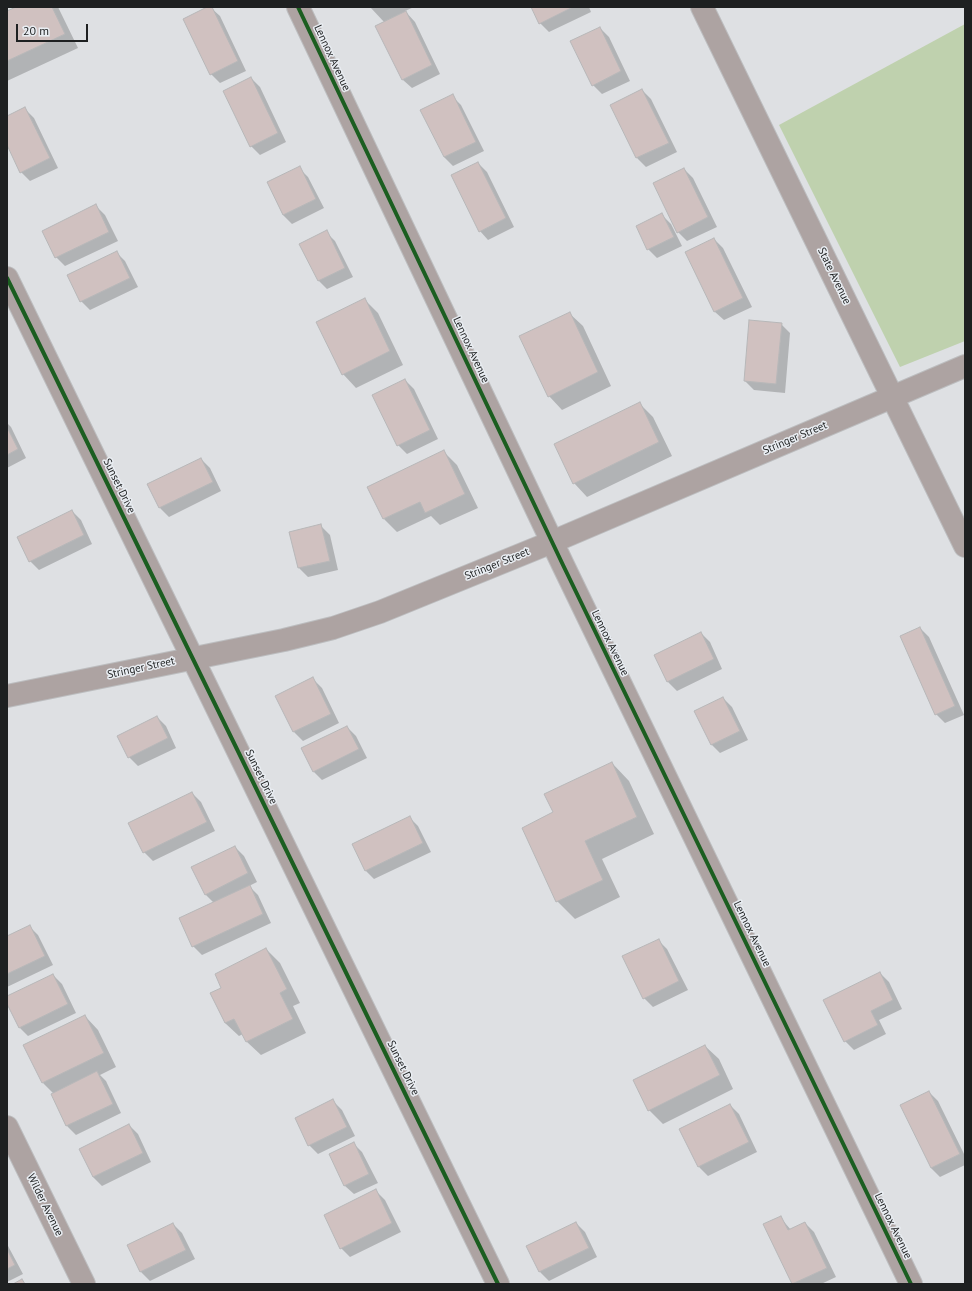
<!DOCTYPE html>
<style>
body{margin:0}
#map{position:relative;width:972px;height:1291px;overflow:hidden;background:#dee0e3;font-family:"PT Sans",sans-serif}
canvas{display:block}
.frame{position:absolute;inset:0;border:8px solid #1e2021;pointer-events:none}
.scale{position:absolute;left:16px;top:24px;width:72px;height:18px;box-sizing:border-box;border:2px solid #1e2021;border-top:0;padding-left:5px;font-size:12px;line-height:14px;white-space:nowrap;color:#1e2021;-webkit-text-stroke:3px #e9edf2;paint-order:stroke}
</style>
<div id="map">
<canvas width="972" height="1291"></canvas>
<div class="frame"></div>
<div class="scale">20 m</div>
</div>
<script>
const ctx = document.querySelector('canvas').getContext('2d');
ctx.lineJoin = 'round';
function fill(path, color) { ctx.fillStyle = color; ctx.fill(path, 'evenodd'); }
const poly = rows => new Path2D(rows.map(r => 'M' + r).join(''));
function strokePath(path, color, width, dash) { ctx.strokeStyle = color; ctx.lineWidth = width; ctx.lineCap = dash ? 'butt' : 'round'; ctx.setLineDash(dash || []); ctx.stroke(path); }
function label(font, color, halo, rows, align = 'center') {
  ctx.font = font + ' "PT Sans",sans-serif'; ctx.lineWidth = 3; ctx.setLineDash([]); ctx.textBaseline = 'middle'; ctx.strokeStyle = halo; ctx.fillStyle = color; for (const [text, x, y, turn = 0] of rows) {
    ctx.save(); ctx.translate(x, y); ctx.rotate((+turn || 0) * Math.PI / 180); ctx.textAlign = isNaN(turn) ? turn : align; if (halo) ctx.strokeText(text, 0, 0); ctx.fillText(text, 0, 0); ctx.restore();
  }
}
const green = poly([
 [965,24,965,341,900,367,779,125]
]);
const shadow = poly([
 [19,7,58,7,78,48,7,81,7,12],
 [210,7,220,16,246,71,220,83,211,74],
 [370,7,414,7,405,11,415,22,440,74,412,88,403,80,385,23],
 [532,7,589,7,591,12,549,32,540,23],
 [600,28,609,37,630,81,602,94,593,85],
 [251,78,260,87,286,142,260,155,251,146],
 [642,90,651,99,677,152,646,167,637,158,611,105],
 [452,96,461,105,484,151,453,166,444,157],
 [25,109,34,118,58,168,30,181,21,172,7,143,7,117],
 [478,163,487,172,514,227,488,240,480,231],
 [299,168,308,177,324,208,292,224,283,215,268,183],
 [684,169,693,178,717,227,687,241,678,232],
 [96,206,105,215,118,241,65,266,56,257],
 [662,215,671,224,682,246,657,258,648,249],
 [326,232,335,241,353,277,327,289,318,280],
 [714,239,723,248,752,307,724,320,715,312,686,252],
 [116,252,125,261,138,287,90,310,81,301],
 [364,299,378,313,403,365,356,388,343,374],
 [569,313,583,326,611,386,562,410,549,396],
 [781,324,790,333,785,393,754,390,745,381],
 [405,380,414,389,438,439,407,454,398,445],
 [639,403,653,417,672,456,587,497,574,483],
 [7,423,11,427,26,458,7,468],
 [444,452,457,465,478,508,440,525,431,516,397,532,384,519],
 [201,459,210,468,221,491,169,517,160,508,149,484],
 [72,511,81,520,92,544,39,570,30,561],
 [321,526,330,535,338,570,308,577,299,568,291,533],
 [920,628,929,637,964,715,945,723,936,714],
 [701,633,710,642,722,669,677,691,668,682,655,656],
 [313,679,322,688,339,723,303,741,294,732,277,696],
 [723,698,732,707,748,740,720,753,711,744],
 [157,717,166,726,176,748,138,766,129,757],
 [347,727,356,736,367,758,322,780,313,771],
 [612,763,629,781,654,834,602,859,620,897,575,919,557,901,555,813],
 [192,793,201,802,215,831,153,861,144,852],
 [409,817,418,826,431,852,374,879,365,870],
 [235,847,244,856,257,882,249,886,258,895,271,923,202,955,193,946,214,903,205,894],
 [29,926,38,935,53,965,7,987,7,937],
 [658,940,667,949,688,990,653,1007,644,998],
 [266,949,280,963,300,1003,293,1006,306,1033,261,1055,247,1042,243,1034,239,1036,225,1023,211,994,223,988],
 [880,973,889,982,902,1009,879,1020,886,1034,854,1050,845,1041],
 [53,975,62,984,76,1013,28,1036,19,1027,7,1002,7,997],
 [85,1016,98,1030,116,1067,100,1075,106,1081,121,1113,76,1135,67,1126,52,1094,54,1094,43,1083],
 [705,1046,719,1059,733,1089,663,1124,649,1110],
 [929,1092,938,1101,965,1156,965,1165,940,1177,931,1168],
 [333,1101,342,1110,355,1136,318,1154,309,1145],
 [730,1105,739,1114,757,1152,708,1176,699,1167,680,1129],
 [129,1125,138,1134,151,1162,102,1186,93,1177,80,1149],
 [353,1143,362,1152,378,1183,354,1194,345,1186,330,1154],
 [376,1191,385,1200,401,1232,350,1257,341,1248],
 [780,1217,791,1230,805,1223,814,1232,836,1277,821,1284,793,1284,765,1225],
 [576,1223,585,1232,597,1257,549,1281,540,1272,527,1246],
 [173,1224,182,1233,195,1259,150,1281,141,1272,128,1246],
 [7,1244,23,1274,7,1282]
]);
const building = poly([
 [16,7,52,7,65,34,7,61,7,11,16,7],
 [207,7,212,7,238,61,210,75,183,19,207,7],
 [531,7,573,7,539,24,531,7],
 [406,11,432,65,402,80,375,26,406,11],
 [600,27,621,71,592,86,570,41,600,27],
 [251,77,278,133,250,147,223,91,251,77],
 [642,89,669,143,636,158,610,105,642,89],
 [453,94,476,142,444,157,420,110,453,94],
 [25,107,50,158,20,173,7,145,7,116,25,107],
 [478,162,506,218,479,232,451,175,478,162],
 [300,166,316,199,283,215,267,182,300,166],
 [684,168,708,217,677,233,653,183,684,168],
 [96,204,109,232,55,258,42,231,96,204],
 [662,213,674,237,647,250,636,226,662,213],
 [327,230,345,268,318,281,299,244,327,230],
 [714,238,743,298,714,312,685,252,714,238],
 [117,251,130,278,80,302,67,275,117,251],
 [365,298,390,351,342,375,316,322,365,298],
 [570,312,598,372,548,397,519,336,570,312],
 [749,320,782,323,776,384,744,381,749,320],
 [405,379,430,430,397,446,372,395,405,379],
 [640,402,659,442,573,484,554,444,640,402],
 [7,427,18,449,7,455,7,427],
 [444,450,465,494,425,513,420,502,383,519,367,487,444,450],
 [201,458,213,482,159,508,147,484,201,458],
 [72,510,84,535,29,562,17,537,72,510],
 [321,524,330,561,298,568,289,532,321,524],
 [920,627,955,706,935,715,900,636,920,627],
 [701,632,714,659,667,682,654,655,701,632],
 [313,677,331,714,293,732,275,696,313,677],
 [723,697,740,731,711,745,694,711,723,697],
 [157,716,168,738,128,758,117,736,157,716],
 [347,726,359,749,313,772,301,748,347,726],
 [612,762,637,817,585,841,603,880,556,902,522,828,553,812,544,794,612,762],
 [192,792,207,822,143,853,128,823,192,792],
 [410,816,423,843,365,871,352,844,410,816],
 [235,846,248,873,205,895,191,867,235,846],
 [250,885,263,914,192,947,179,918,250,885],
 [30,925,45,956,7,974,7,936,30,925],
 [659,939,679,981,643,999,622,956,659,939],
 [266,948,287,989,280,993,293,1019,246,1042,234,1019,225,1023,210,993,221,988,215,974,266,948],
 [880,972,893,1000,871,1011,878,1025,844,1042,823,1000,880,972],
 [53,974,68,1004,19,1028,7,1004,7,996,53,974],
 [85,1015,104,1053,42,1083,23,1045,85,1015],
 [705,1045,720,1075,648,1111,633,1080,705,1045],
 [97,1071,113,1104,66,1126,51,1094,97,1071],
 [929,1091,960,1154,931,1168,900,1105,929,1091],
 [333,1099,347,1127,308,1146,295,1118,333,1099],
 [730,1104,749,1142,698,1167,679,1129,730,1104],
 [129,1124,143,1153,93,1177,79,1149,129,1124],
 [354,1142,369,1174,344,1186,329,1154,354,1142],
 [376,1189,392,1223,340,1249,324,1215,376,1189],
 [781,1216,788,1230,805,1222,827,1268,792,1284,763,1224,781,1216],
 [576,1222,589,1248,539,1272,526,1246,576,1222],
 [173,1223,186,1250,140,1272,127,1245,173,1223],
 [7,1249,15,1265,7,1269,7,1249],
 [22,1279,25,1284,13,1284,22,1279]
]);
const street = poly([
 [298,7,563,565,911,1284],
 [702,7,965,546],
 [7,278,498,1284],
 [7,696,284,640,333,628,380,612,552,542,965,366],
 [7,1127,84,1284]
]);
const cycleway = poly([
 [298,7,563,565,911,1284],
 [7,278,498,1284]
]);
const streetNames = [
 ["Lennox Avenue",332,58,65],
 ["State Avenue",834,276,64],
 ["Lennox Avenue",471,350,65],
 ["Stringer Street",795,438,-23],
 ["Sunset Drive",119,486,64],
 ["Stringer Street",497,564,-22],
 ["Lennox Avenue",610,643,64],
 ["Stringer Street",141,668,-12],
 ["Sunset Drive",261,777,64],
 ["Lennox Avenue",752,934,64],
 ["Sunset Drive",403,1068,64],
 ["Wilder Avenue",45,1205,64],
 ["Lennox Avenue",893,1226,64]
];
fill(green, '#bfd1ae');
fill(shadow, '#0003');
fill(building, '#d0c1c0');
strokePath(building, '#b7b7b8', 1);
strokePath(street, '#bcbdbf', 24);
strokePath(street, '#ada3a2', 22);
strokePath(cycleway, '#1b5e20', 4);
label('11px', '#1e2021', '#e9edf2', streetNames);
</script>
